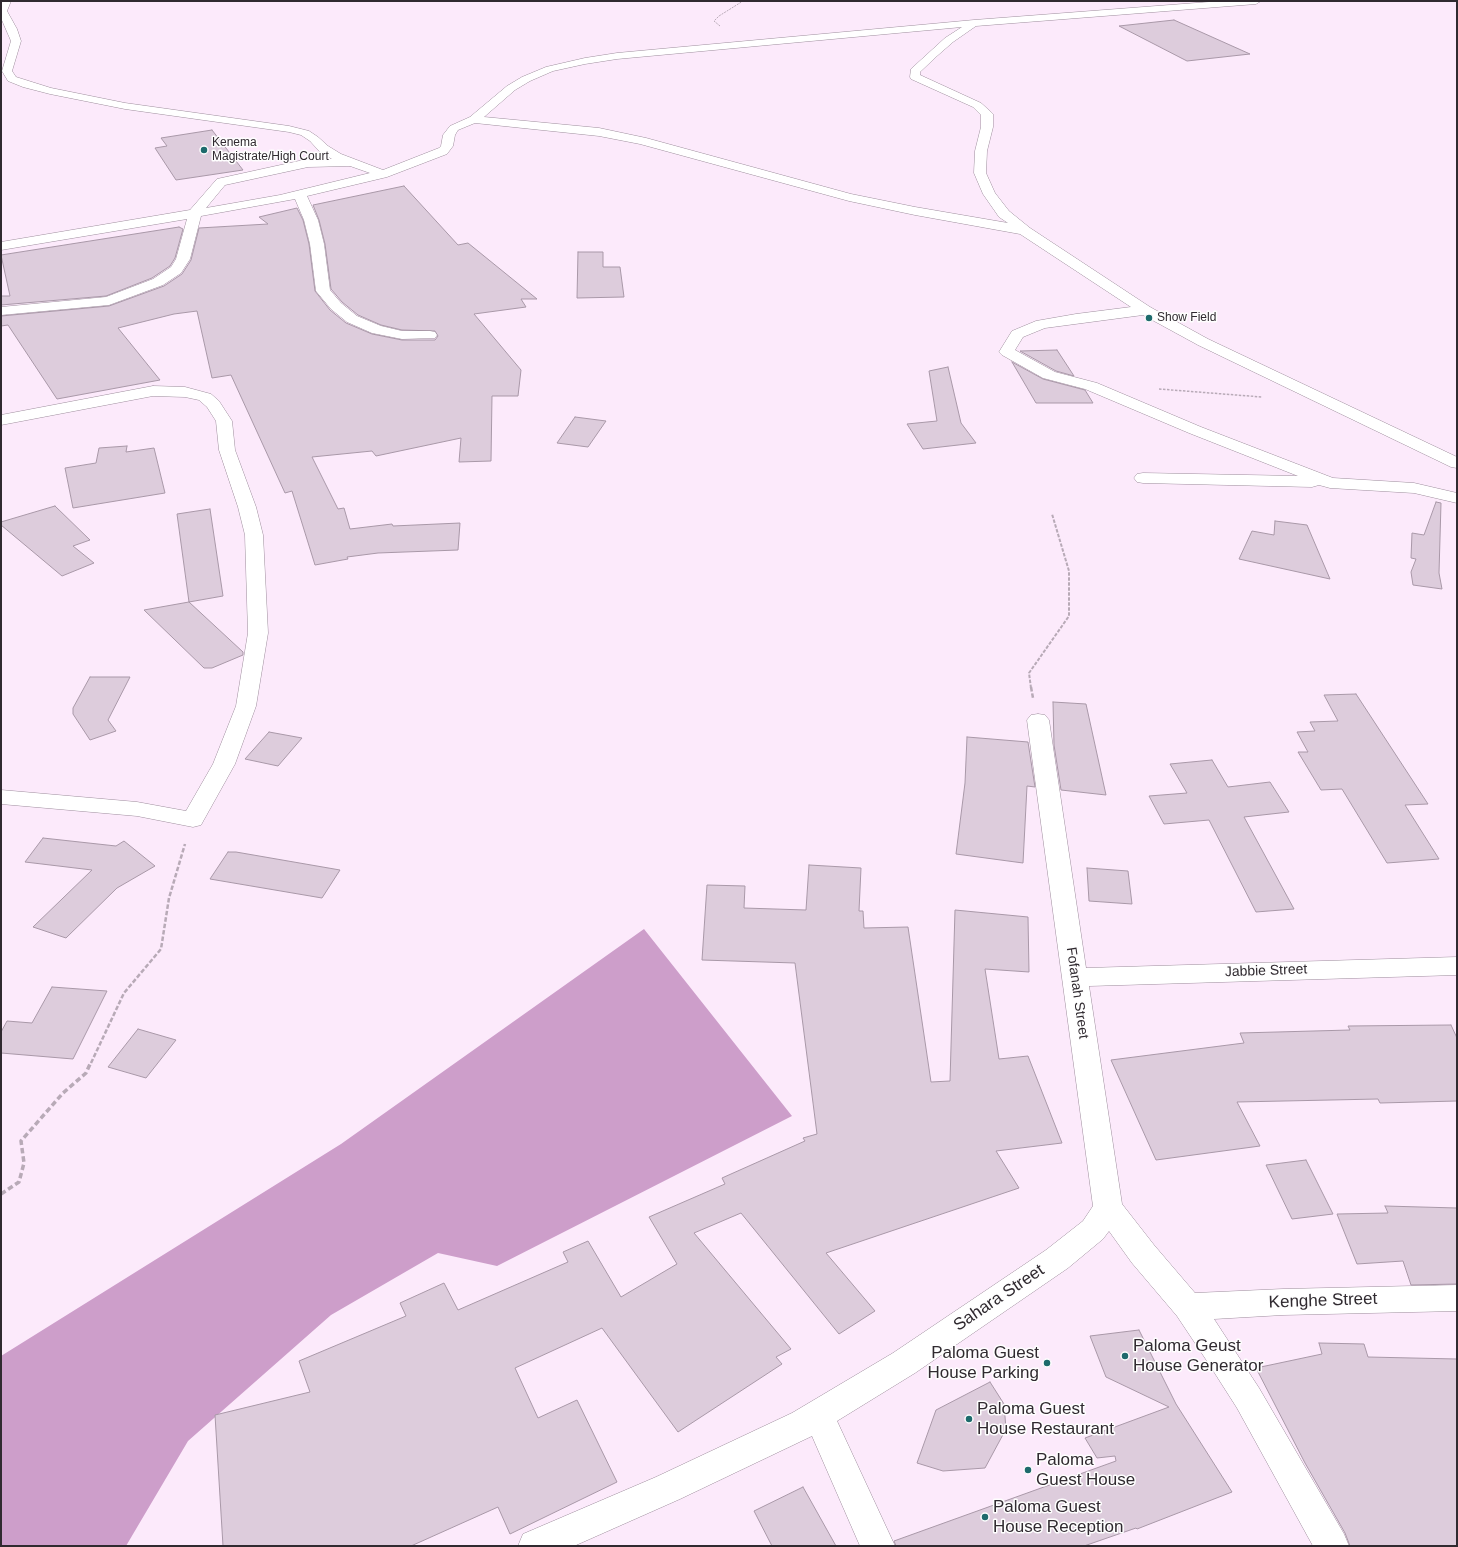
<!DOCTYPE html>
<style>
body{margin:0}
#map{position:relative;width:1458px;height:1547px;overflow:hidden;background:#fceafb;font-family:Helvetica,sans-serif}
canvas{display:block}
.frame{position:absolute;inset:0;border:2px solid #302a30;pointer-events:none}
</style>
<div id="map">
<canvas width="1458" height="1547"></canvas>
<div class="frame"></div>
</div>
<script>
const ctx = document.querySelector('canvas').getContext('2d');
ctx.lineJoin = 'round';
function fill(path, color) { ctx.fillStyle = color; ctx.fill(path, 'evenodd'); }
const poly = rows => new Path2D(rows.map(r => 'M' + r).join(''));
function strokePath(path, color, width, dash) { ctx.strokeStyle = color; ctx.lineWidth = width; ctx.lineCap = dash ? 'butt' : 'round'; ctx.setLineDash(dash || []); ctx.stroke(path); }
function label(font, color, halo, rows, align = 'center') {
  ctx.font = font + ' Helvetica,sans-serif'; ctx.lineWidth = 3; ctx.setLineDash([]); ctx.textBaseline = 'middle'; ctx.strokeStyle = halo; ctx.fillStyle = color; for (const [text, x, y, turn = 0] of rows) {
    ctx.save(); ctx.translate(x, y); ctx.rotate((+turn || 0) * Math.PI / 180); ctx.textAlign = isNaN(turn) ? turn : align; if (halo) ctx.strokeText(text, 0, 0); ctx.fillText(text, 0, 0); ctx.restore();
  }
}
const forest = poly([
 [644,929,792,1116,497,1266,438,1253,331,1315,188,1441,126,1546,1,1546,1,1356,341,1144]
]);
const building = poly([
 [1174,20,1250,54,1187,61,1119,26,1174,20],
 [212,130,243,170,176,180,155,148,167,146,161,138,212,130],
 [404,186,458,245,468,243,537,299,521,299,526,307,474,314,521,370,518,396,492,396,491,461,459,462,461,438,376,456,372,451,312,457,338,509,344,508,350,529,392,524,393,526,460,523,458,550,378,553,347,557,348,559,315,565,292,491,285,493,231,375,212,378,197,311,174,314,118,328,160,380,57,399,8,325,1,326,1,316,109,306,164,286,182,274,191,260,199,228,268,224,259,217,297,208,303,220,309,244,315,291,330,310,346,323,372,334,402,340,435,340,438,336,435,331,402,330,381,325,358,315,342,302,331,289,325,244,319,220,313,205,404,186],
 [179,227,183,229,175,258,170,266,152,278,106,296,1,305,1,296,10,296,1,255,179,227],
 [578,252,603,252,603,267,620,267,624,297,577,298,578,252],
 [1057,350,1074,376,1056,371,1020,351,1057,350],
 [1012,362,1043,379,1085,390,1093,403,1036,403,1012,362],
 [948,367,961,423,976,443,923,449,907,424,937,421,929,371,948,367],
 [575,417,606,421,588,447,557,443,575,417],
 [127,446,126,452,154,448,165,493,73,508,65,468,96,463,99,448,127,446],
 [1436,502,1441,503,1439,573,1442,589,1413,585,1411,572,1416,559,1411,558,1412,533,1424,535,1436,502],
 [55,506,90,540,73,546,94,563,62,576,1,525,1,522,55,506],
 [210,509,223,596,189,602,177,514,210,509],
 [1275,521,1307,525,1330,579,1239,559,1252,531,1274,535,1275,521],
 [189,602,243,652,243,655,212,668,204,668,144,610,189,602],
 [90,677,130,677,108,720,116,731,90,740,73,714,73,708,90,677],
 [1356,694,1428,804,1405,805,1439,859,1387,863,1342,789,1321,790,1298,752,1308,752,1297,732,1315,731,1310,722,1338,721,1324,695,1356,694],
 [1053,702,1086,704,1106,795,1061,790,1054,745,1053,702],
 [269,732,302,738,278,766,245,759,269,732],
 [967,737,1028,742,1035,787,1027,786,1023,863,956,854,965,783,967,737],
 [1212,760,1228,787,1270,782,1289,812,1244,817,1294,909,1256,912,1209,820,1164,824,1149,796,1187,793,1170,764,1212,760],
 [43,838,116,846,124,841,155,866,117,888,66,938,33,927,92,870,25,862,43,838],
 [228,852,236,852,340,870,322,898,210,879,228,852],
 [809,865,861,868,859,911,863,911,864,928,908,927,931,1082,950,1081,955,910,1028,917,1029,972,985,969,999,1059,1028,1056,1062,1143,996,1151,1019,1188,826,1253,875,1311,839,1334,741,1213,694,1233,791,1349,776,1357,782,1364,678,1432,602,1328,515,1368,538,1418,577,1400,617,1482,510,1534,498,1507,411,1546,223,1546,215,1415,310,1392,299,1361,406,1316,400,1303,444,1283,458,1310,568,1262,563,1252,588,1241,621,1297,677,1264,649,1217,725,1184,722,1178,805,1141,803,1138,817,1134,795,963,702,960,707,885,745,886,744,908,806,910,809,865],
 [1087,868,1128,871,1132,904,1089,901,1087,868],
 [52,987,107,991,73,1059,1,1053,1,1032,7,1021,32,1023,52,987],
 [1451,1025,1457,1038,1457,1101,1380,1103,1378,1099,1237,1102,1260,1146,1156,1160,1111,1060,1244,1043,1240,1033,1350,1030,1348,1026,1451,1025],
 [138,1029,176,1040,146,1078,108,1067,138,1029],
 [1306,1160,1333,1214,1292,1219,1266,1165,1306,1160],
 [1385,1206,1457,1208,1457,1284,1411,1285,1403,1261,1357,1264,1337,1214,1388,1213,1385,1206],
 [1139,1330,1176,1404,1232,1492,1137,1529,1136,1528,1084,1546,896,1546,894,1541,1116,1461,1115,1456,1097,1458,1085,1438,1169,1407,1106,1377,1090,1336,1139,1330],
 [1319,1343,1364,1344,1368,1357,1457,1359,1457,1546,1350,1546,1345,1533,1305,1463,1256,1368,1322,1354,1319,1343],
 [990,1382,1004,1404,1006,1429,985,1468,943,1471,917,1463,936,1410,990,1382],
 [803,1487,836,1546,772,1546,754,1511,803,1487]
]);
const pathFar4 = poly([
 [720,26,714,21,719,16,743,1]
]);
const pathFar3 = poly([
 [1159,389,1262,397]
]);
const pathFar2 = poly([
 [1031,688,1029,673,1069,616,1069,571,1052,514]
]);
const pathFar1 = poly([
 [1031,687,1033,698],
 [91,1063,124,993,161,949,169,898,185,844]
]);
const path = poly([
 [1,1194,19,1182,24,1163,21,1141,63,1093,86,1073,91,1062]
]);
const minor = poly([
 [1,1,11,1,7,11,17,29,21,41,12,71,16,77,51,88,125,103,289,126,309,131,318,137,328,146,341,154,383,170,439,148,441,146,443,135,450,126,470,117,507,86,522,77,546,67,585,58,617,53,974,20,1222,1,1261,1,1256,4,976,26,953,42,937,56,920,72,920,75,981,103,991,112,993,114,993,127,987,151,986,173,995,193,1009,211,1030,228,1150,307,1208,339,1457,457,1457,468,1451,467,1198,345,1143,315,1045,328,1023,337,1015,350,1055,372,1097,383,1201,427,1333,478,1414,483,1457,493,1457,503,1414,493,1330,488,1319,485,1312,487,1143,483,1137,482,1134,478,1137,474,1143,473,1298,476,1189,433,1085,389,1043,378,1002,355,999,352,1012,331,1036,321,1076,314,1131,307,1020,234,915,215,849,201,640,144,599,136,475,123,458,130,455,135,453,146,447,154,387,177,307,196,318,220,324,244,330,290,341,303,357,316,381,326,402,331,430,331,435,332,437,335,435,338,402,339,372,333,347,322,331,309,316,291,310,244,304,220,295,199,201,216,190,259,181,273,163,285,109,305,1,315,1,307,106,297,153,279,171,267,176,259,187,219,1,250,1,242,190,210,217,179,308,159,332,159,320,152,310,141,301,135,289,132,125,109,50,94,23,87,8,81,2,71,11,41,1,18,1,1],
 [962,27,945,38,911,69,910,77,911,79,973,107,981,115,981,127,975,151,974,173,983,194,999,217,1008,223,915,207,851,194,646,138,599,128,484,117,515,90,530,81,553,71,585,64,617,59,962,27],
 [350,166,370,173,280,195,206,208,225,185,308,167,350,166],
 [153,386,185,387,211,394,219,401,232,421,235,450,256,507,263,535,268,633,256,706,235,764,201,825,193,827,137,816,1,804,1,790,137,802,186,811,213,764,236,706,248,633,245,535,238,507,219,450,216,421,207,407,199,400,185,397,153,396,1,425,1,415,153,386],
 [1038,714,1045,715,1049,720,1086,968,1457,957,1457,975,1089,986,1122,1204,1154,1245,1195,1293,1283,1289,1457,1285,1457,1311,1283,1315,1214,1319,1259,1388,1344,1534,1349,1546,1313,1546,1237,1408,1207,1361,1177,1316,1132,1263,1109,1231,1103,1239,1068,1268,915,1373,837,1421,895,1546,860,1546,812,1436,680,1499,574,1546,518,1546,523,1534,656,1477,792,1413,893,1353,1046,1250,1083,1221,1093,1206,1027,720,1031,715,1038,714]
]);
const markers = [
 [204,150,4,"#1d6a6c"],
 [1149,318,4,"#1d6a6c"],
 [1125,1356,4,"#1d6a6c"],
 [1047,1363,4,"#1d6a6c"],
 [969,1419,4,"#1d6a6c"],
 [1028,1470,4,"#1d6a6c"],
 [985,1517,4,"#1d6a6c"]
];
const farPoinames = [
 ["Kenema",212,143],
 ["Magistrate/High Court",212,157],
 ["Show Field",1157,318]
];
const streetNames = [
 ["Jabbie Street",1266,971,-2],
 ["Fofanah Street",1077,993,82]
];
const nearStreetnames = [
 ["Sahara Street",999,1298,-34],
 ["Kenghe Street",1323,1301,-2]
];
const nearPoinames = [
 ["Paloma Geust",1133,1346],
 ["House Generator",1133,1366],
 ["Paloma Guest",1039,1353,"right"],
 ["House Parking",1039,1373,"right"],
 ["Paloma Guest",977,1409],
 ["House Restaurant",977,1429],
 ["Paloma",1036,1460],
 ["Guest House",1036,1480],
 ["Paloma Guest",993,1507],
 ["House Reception",993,1527]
];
fill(forest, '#cd9eca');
fill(building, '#ddccdc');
strokePath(building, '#a998a8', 1);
strokePath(minor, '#9e8e9d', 1);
strokePath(pathFar4, '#b8aab7', 1, [2, 1]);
strokePath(pathFar3, '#b8aab7', 1.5, [2.5, 1.5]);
strokePath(pathFar2, '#b8aab7', 2, [3.5, 1.5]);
strokePath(pathFar1, '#b8aab7', 2.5, [4.5, 2]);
strokePath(path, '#b8aab7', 3.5, [5.5, 3]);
fill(minor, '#fff');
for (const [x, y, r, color] of markers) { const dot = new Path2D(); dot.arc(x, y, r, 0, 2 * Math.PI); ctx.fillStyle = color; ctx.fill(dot); strokePath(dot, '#fefefe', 1.5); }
label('12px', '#302a30', '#fefefe', farPoinames, 'left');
label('14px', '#302a30', '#fefefe', streetNames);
label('17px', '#302a30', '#fefefe', nearStreetnames);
label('17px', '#302a30', '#fefefe', nearPoinames, 'left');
</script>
